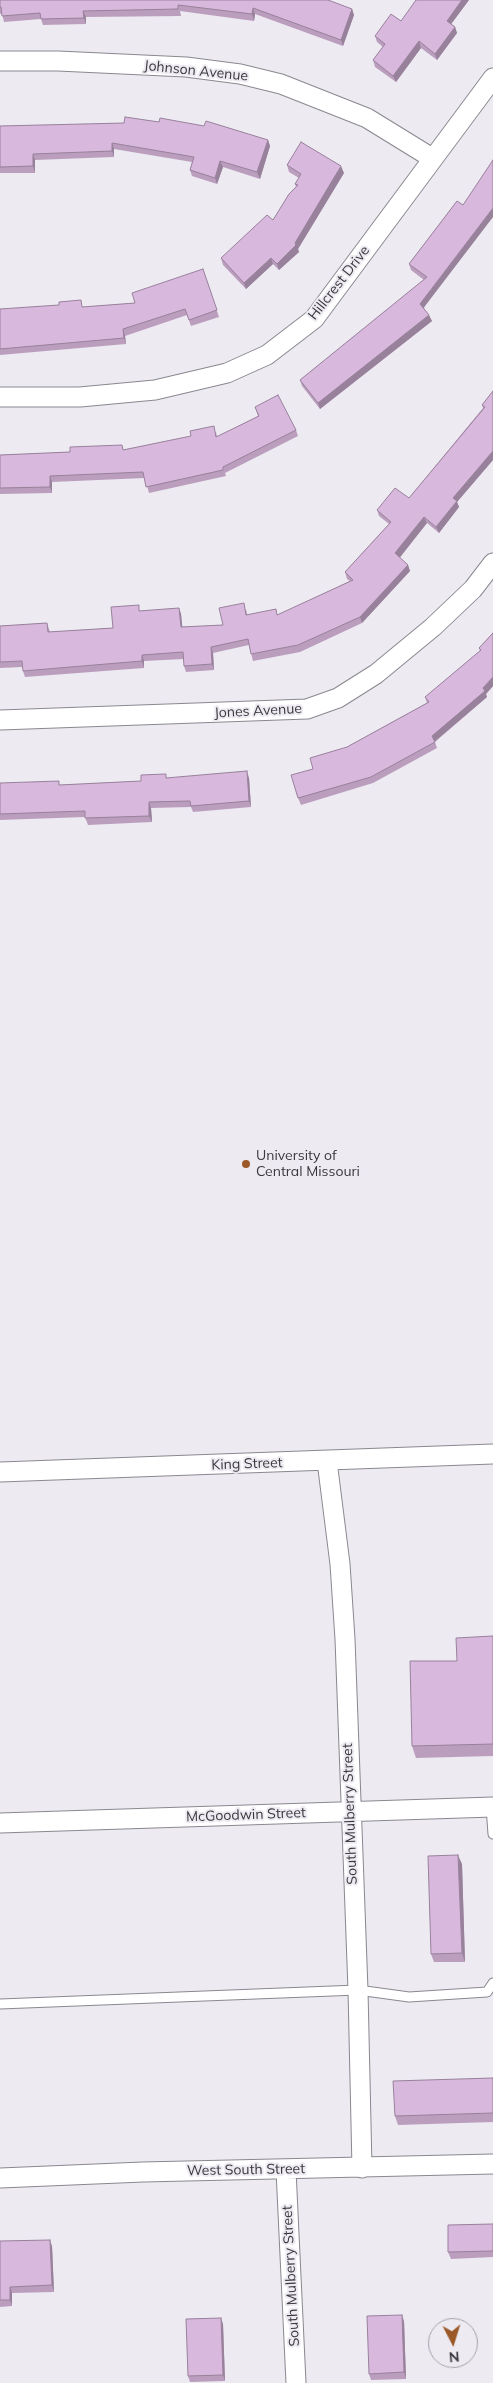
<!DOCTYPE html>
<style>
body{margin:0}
#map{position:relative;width:493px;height:2383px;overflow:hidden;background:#edeaf2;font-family:Mulish,sans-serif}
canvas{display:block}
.north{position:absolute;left:428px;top:2318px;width:50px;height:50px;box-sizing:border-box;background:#edeaf2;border:1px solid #a5a3a9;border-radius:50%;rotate:175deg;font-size:14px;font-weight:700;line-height:20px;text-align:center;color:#39383b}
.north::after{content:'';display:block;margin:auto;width:18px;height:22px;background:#9b5828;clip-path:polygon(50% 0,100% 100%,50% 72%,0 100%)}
</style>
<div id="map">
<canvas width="493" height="2383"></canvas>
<div class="north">N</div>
</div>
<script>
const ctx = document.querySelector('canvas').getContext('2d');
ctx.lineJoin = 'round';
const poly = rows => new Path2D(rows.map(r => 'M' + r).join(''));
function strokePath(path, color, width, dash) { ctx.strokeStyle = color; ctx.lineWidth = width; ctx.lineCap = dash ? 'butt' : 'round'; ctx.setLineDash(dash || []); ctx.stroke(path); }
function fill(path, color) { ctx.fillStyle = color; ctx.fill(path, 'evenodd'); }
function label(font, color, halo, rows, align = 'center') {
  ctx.font = font + ' Mulish,sans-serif'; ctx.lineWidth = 4; ctx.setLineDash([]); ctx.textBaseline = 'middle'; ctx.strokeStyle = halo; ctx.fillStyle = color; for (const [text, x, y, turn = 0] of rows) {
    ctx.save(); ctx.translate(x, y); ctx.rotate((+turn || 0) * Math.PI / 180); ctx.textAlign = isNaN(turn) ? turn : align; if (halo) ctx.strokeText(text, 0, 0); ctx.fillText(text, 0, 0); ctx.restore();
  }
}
const service = poly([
 [491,1807,493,1834],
 [0,2004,358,1990,409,1997,487,1992,493,1983]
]);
const minor = poly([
 [0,61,58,61,186,67,240,74,281,84,367,118,432,158],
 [0,397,80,397,155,390,227,373,267,355,314,319,493,78],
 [0,720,307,709,338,698,376,674,433,627,473,589,493,563],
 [327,1461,340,1564,345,1639,358,1990,362,2168],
 [0,1472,493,1454],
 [0,1823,493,1807],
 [286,2170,296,2383],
 [0,2178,143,2172,493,2164]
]);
const wall = poly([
 [0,0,352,9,354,15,343,46,255,14,254,21,180,11,181,16,86,17,86,24,43,25,41,19,4,22,2,13,0,14],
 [420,0,469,0,451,24,455,27,457,33,437,60,421,48,396,82,375,67,373,60,383,47,377,42,375,36,401,21],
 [0,126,268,140,270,146,260,179,223,167,217,184,192,176,190,170,192,162,114,149,114,157,35,160,35,173,0,173],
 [287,165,344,173,298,249,299,252,279,270,273,264,246,289,223,265,221,258,273,220,296,187,295,184,299,178,289,172],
 [457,201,424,308,432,321,320,409,302,386,300,380,424,280,411,270,409,264],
 [203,269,219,317,191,326,187,315,125,336,126,344,0,355,0,309,84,307,135,303],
 [493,391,493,460,457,502,459,507,439,533,427,523,399,557,408,565,410,571,362,623,300,652,253,661,249,645,213,653,214,670,186,672,184,666,184,659,144,661,144,668,25,677,23,671,23,667,0,668,0,626,47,623,50,632,113,628,141,611,179,608,181,614,182,627,223,625,246,609,247,614,278,615,350,581,347,579,345,572,389,524,379,516,377,510,409,498,483,408,482,405],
 [255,407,296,430,298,436,225,473,226,476,149,493,145,478,52,482,52,493,0,494,0,455,124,450,216,432,217,437,258,416],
 [493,633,493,686,486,694,487,697,435,742,437,748,373,783,301,805,298,798,347,747,427,703,425,697,480,651,479,648],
 [167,778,249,778,251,807,193,812,191,807,151,808,152,822,88,825,85,817,0,820,0,783,61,785,141,781],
 [493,1636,493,1756,416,1758,412,1746,457,1661],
 [462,1864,465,1962,434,1962,431,1954],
 [493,2078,493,2122,398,2125,395,2116],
 [493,2224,493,2257,451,2259,448,2252],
 [0,2241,52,2246,54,2292,12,2293,12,2306,0,2307],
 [404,2321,406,2379,371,2380,369,2374],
 [223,2324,225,2381,190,2382,188,2376]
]);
const shadedWall = poly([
 [462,0,469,0,449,27,447,21],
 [253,8,255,14,254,21,252,14],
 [352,9,354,15,343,46,341,40],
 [83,11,86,17,86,24,84,18],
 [455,27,457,33,437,60,435,54],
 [419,41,421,48,396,82,393,76],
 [268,140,270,146,260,179,257,172],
 [112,143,114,149,114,157,112,151],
 [33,154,35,160,35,173,33,166],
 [220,161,223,167,217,184,215,178],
 [341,166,344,173,298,249,299,252,279,270,277,264,295,243],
 [493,208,493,217,422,310,420,304],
 [271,258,273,264,246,289,244,283],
 [429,315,432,321,320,409,318,403],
 [123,329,125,336,126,344,124,338],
 [493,451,493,460,457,502,459,507,439,533,436,527,453,498],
 [50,476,52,482,52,493,50,487],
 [424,517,427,523,398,560,395,553],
 [408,565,410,571,362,623,360,617],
 [179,608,181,614,183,633,181,627],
 [211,647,213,653,214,670,212,664],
 [142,655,144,661,144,668,142,661],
 [493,677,493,686,486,694,487,697,434,742,432,736,483,688],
 [247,771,249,778,251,807,249,801],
 [149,802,151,808,152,822,149,816],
 [458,1855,462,1864,465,1962,462,1953],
 [50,2240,52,2246,54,2292,52,2285],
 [10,2287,12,2293,12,2306,10,2300],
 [402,2315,404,2321,406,2379,404,2372],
 [221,2318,223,2324,225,2381,223,2375]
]);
const building = poly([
 [0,0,328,0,352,9,341,40,253,8,252,14,178,5,178,9,83,11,84,18,41,19,40,13,2,16,1,7,0,7,0,0],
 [416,0,462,0,447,21,455,27,435,54,419,41,393,76,373,60,385,44,375,36,391,14,401,21,416,0],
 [125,117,159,122,160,118,204,126,206,121,268,140,257,172,220,161,215,178,190,170,194,157,112,143,112,151,33,154,33,166,0,167,0,126,124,123,125,117],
 [301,142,341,166,295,243,296,245,277,264,271,258,244,283,221,258,267,215,273,220,289,194,298,185,295,184,301,174,287,165,301,142],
 [493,160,493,208,420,304,429,315,318,403,300,380,427,277,409,264,457,201,463,205,493,160],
 [203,269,217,310,189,320,185,309,123,329,124,338,0,349,0,309,59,305,59,302,81,300,82,307,135,303,132,293,203,269],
 [493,391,493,451,453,498,457,501,436,527,424,517,395,553,408,565,360,617,298,645,251,654,248,639,211,647,212,664,184,666,183,652,142,655,142,661,23,671,22,661,0,662,0,626,47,623,48,632,113,628,111,607,139,605,139,611,179,608,181,627,223,625,219,608,244,603,246,615,276,609,277,615,353,580,345,572,391,522,377,510,395,488,409,498,485,407,482,405,493,391],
 [278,395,296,430,223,467,223,470,146,487,143,472,50,476,50,487,0,488,0,455,70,452,70,447,122,445,123,450,191,436,190,431,214,426,216,437,259,416,255,407,278,395],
 [493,633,493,677,483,688,485,691,432,736,435,742,371,777,298,798,291,775,313,769,310,758,347,747,429,702,425,697,481,650,479,648,493,633],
 [247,771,249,801,191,806,190,801,149,802,149,816,85,818,85,811,0,814,0,783,59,781,59,785,141,781,141,775,166,774,166,778,247,771],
 [493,1636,493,1744,412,1746,410,1661,457,1661,456,1638,493,1636],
 [458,1855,462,1953,431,1954,428,1856,458,1855],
 [493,2078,493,2113,395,2116,393,2081,493,2078],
 [493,2224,493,2251,448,2252,448,2225,493,2224],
 [50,2240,52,2285,10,2287,10,2300,0,2300,0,2241,50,2240],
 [402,2315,404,2372,369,2374,367,2316,402,2315],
 [221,2318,223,2375,188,2376,186,2319,221,2318]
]);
const markers = [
 [246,1164,5,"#9b5828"]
];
const streetNames = [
 ["Johnson Avenue",196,71,6],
 ["Hillcrest Drive",339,283,-52],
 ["Jones Avenue",258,711,-3],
 ["King Street",247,1464,-2],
 ["South Mulberry Street",350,1814,-92],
 ["McGoodwin Street",246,1815,-2],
 ["West South Street",246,2170,-1],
 ["South Mulberry Street",291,2276,-93]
];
const poiNames = [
 ["University of",256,1156],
 ["Central Missouri",256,1172]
];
strokePath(service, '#8a888f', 11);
strokePath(minor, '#8a888f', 21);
strokePath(service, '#fff', 9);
strokePath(minor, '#fff', 19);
fill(wall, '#bb9ebe');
fill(shadedWall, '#98819b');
fill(building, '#d9b8dd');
strokePath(building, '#98819b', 1);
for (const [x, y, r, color] of markers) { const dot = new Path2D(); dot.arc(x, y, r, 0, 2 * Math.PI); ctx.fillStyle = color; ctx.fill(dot); strokePath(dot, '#edeaf2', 2); }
label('14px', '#39383b', '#edeaf2', streetNames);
label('14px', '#39383b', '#edeaf2', poiNames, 'left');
</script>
